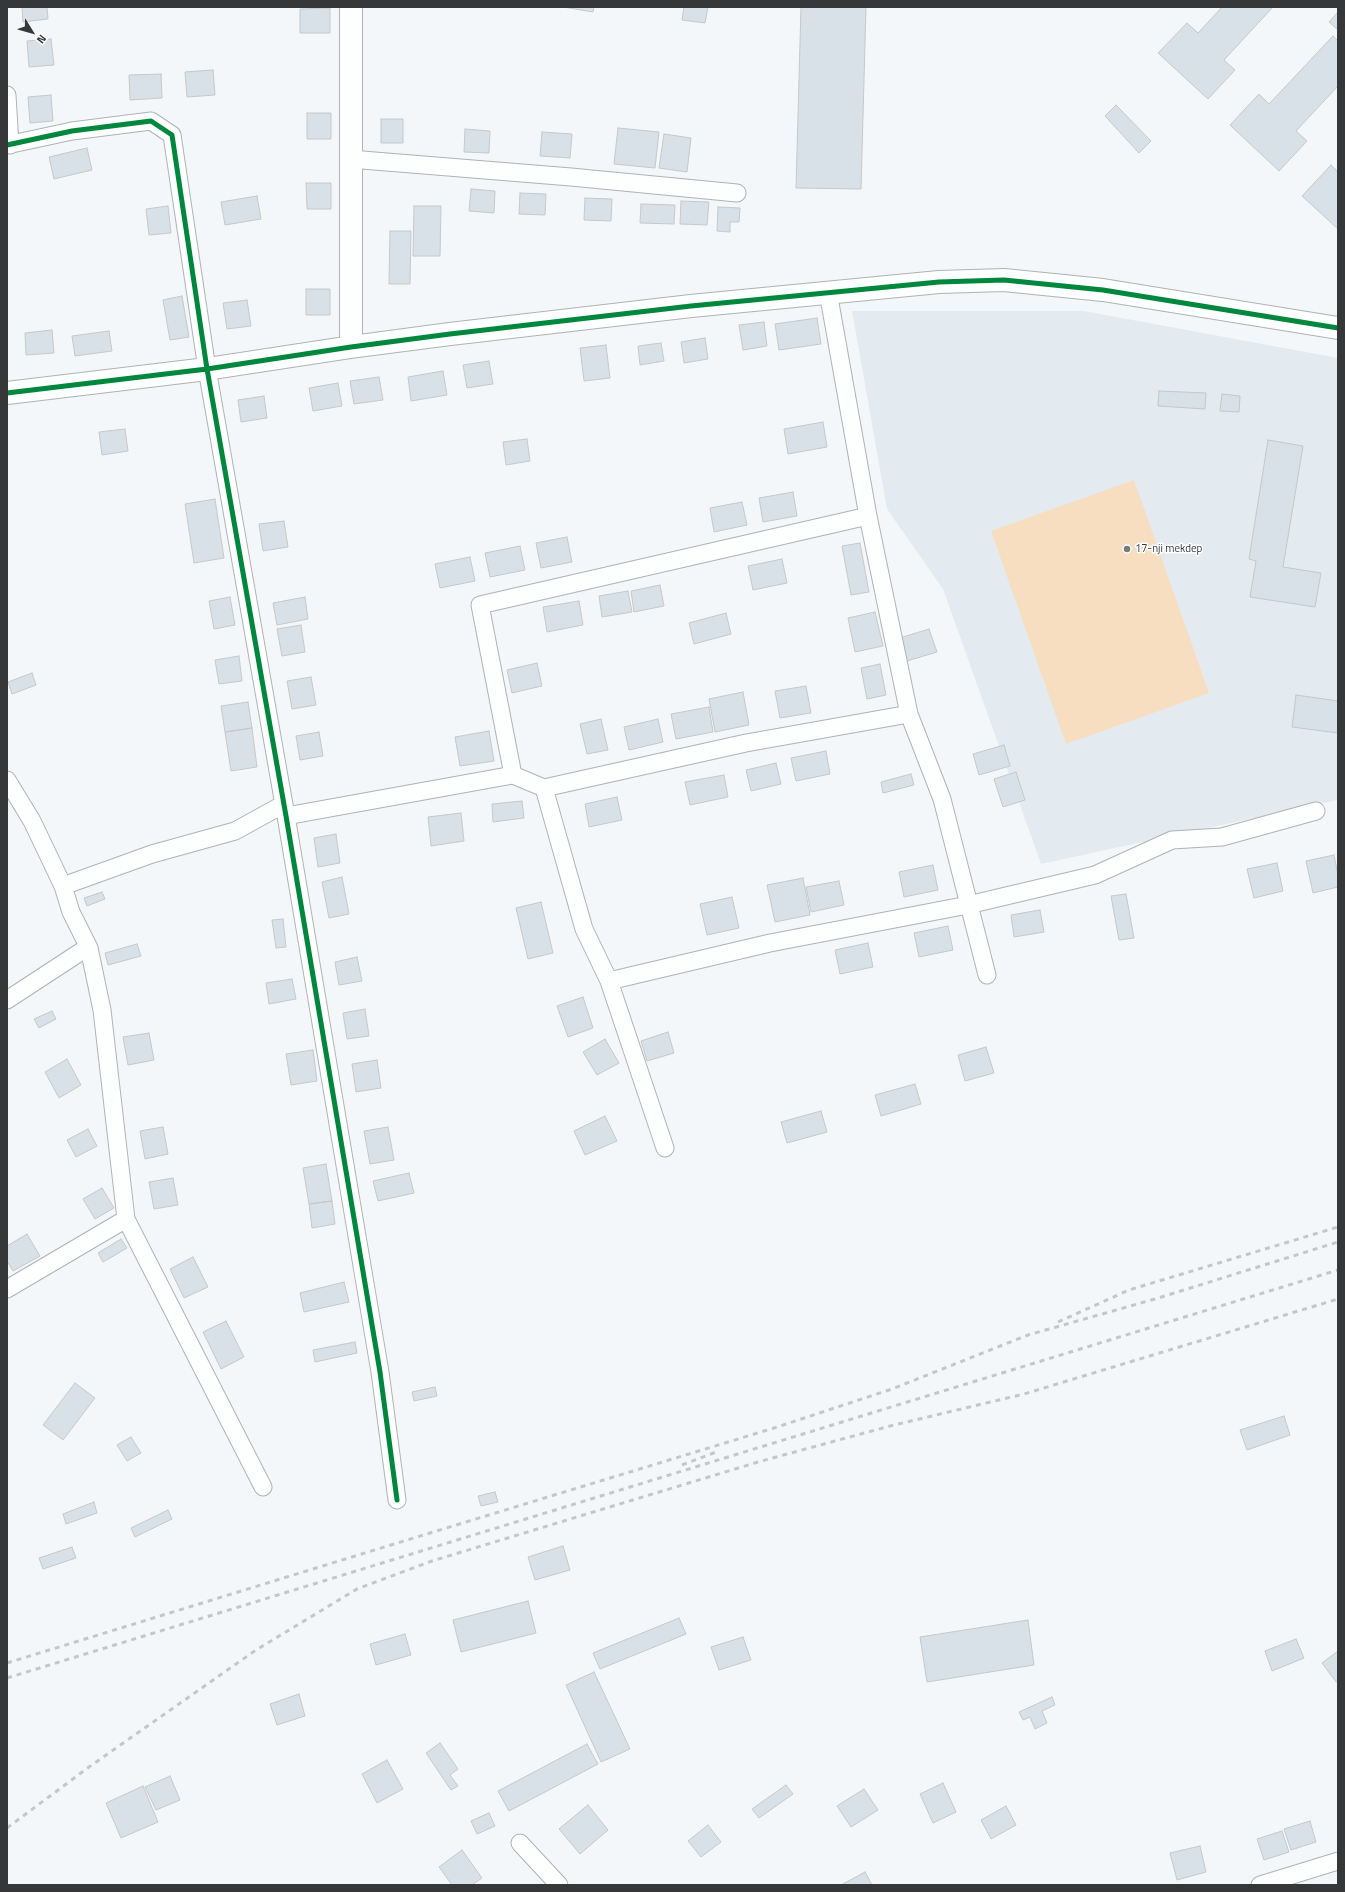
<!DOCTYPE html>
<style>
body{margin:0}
#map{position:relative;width:1345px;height:1892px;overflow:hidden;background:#f4f7f9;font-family:"Titillium Web",sans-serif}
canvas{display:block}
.frame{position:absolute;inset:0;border:8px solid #353739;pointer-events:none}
.north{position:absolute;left:12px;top:12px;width:40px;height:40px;-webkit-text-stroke:3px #fff;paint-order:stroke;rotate:127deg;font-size:11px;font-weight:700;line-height:16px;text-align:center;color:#353739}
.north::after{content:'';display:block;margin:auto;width:14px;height:18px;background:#353739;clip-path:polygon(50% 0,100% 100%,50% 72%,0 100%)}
</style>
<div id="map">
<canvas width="1345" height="1892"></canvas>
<div class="frame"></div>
<div class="north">N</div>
</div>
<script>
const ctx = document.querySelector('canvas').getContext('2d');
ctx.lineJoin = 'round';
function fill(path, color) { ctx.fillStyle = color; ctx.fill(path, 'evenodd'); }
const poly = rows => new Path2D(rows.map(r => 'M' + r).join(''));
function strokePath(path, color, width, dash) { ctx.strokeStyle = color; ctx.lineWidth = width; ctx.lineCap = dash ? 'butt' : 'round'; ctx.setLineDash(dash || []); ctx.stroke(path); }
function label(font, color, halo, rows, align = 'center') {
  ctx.font = font + ' "Titillium Web",sans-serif'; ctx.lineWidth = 3; ctx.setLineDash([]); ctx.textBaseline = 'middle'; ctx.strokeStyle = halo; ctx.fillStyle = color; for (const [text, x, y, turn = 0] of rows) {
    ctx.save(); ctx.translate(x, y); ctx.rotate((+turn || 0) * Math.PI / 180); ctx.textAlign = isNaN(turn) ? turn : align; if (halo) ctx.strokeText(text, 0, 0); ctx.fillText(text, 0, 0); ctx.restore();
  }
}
const built = poly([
 [852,311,1084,311,1338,358,1338,800,1041,864,943,589,887,509]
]);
const green = poly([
 [1134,480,1209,693,1066,744,991,531]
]);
const building = poly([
 [22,7,47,7,48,19,23,22,22,7],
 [563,7,594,7,593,12,563,7],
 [684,7,708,7,705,23,682,20,684,7],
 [801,7,866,7,861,189,796,188,801,7],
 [1222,7,1273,7,1224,60,1235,70,1208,99,1158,53,1187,23,1198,33,1222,7],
 [330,8,330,33,300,33,300,9,330,8],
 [1338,12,1338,30,1329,22,1338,12],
 [1333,36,1338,41,1338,86,1296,131,1307,141,1279,171,1230,125,1259,94,1269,104,1333,36],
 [51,39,54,65,29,67,27,41,51,39],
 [213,70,215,95,187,97,185,72,213,70],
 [161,74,162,98,130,100,129,75,161,74],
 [51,95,53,121,30,123,28,97,51,95],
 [1116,105,1151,141,1139,153,1105,116,1116,105],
 [307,113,331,113,331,139,307,139,307,113],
 [381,119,403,119,403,143,381,143,381,119],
 [618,128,659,132,655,168,614,164,618,128],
 [465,129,490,131,489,153,464,152,465,129],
 [542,132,572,134,570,158,540,156,542,132],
 [664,134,691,138,687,172,659,168,664,134],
 [87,148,92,170,54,179,49,157,87,148],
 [1331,165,1338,172,1338,229,1302,196,1331,165],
 [306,183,331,183,331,209,307,209,306,183],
 [471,189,495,191,494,213,469,211,471,189],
 [520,193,546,194,545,215,519,214,520,193],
 [257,196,261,219,225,225,221,202,257,196],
 [585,198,612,199,611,221,584,220,585,198],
 [681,201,709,202,707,225,680,224,681,201],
 [641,204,675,205,674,224,640,223,641,204],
 [168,206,171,233,149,235,146,209,168,206],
 [414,206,441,206,440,256,413,256,414,206],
 [718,207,740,208,739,222,730,222,730,232,717,231,718,207],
 [390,231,411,231,410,284,389,284,390,231],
 [306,289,330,289,330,315,306,315,306,289],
 [182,296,189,337,170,340,163,300,182,296],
 [247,300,251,326,227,329,223,303,247,300],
 [817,318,821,344,779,350,775,324,817,318],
 [764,322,767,346,743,350,739,325,764,322],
 [52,330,54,353,26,355,25,333,52,330],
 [109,331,112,351,75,356,72,336,109,331],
 [705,338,708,359,684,363,681,342,705,338],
 [661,343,664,361,640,365,638,346,661,343],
 [606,345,610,378,584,381,580,348,606,345],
 [489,361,493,384,467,388,463,365,489,361],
 [443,371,447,395,411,401,408,377,443,371],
 [379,377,383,400,354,404,350,381,379,377],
 [338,383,342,406,313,411,309,388,338,383],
 [1159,391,1206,393,1205,409,1158,406,1159,391],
 [1222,394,1240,396,1239,412,1220,411,1222,394],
 [264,396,267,418,241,422,238,400,264,396],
 [823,422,827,447,788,454,784,429,823,422],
 [125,429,128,451,102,455,99,432,125,429],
 [527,439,530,461,506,465,503,442,527,439],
 [1268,440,1303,446,1283,567,1321,573,1315,607,1250,597,1256,561,1249,559,1268,440],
 [793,492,797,516,763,522,759,498,793,492],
 [215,499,224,558,194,563,185,504,215,499],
 [742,502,747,525,714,532,710,508,742,502],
 [284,521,288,547,263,551,259,524,284,521],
 [567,537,572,562,541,568,536,543,567,537],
 [860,543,869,592,851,595,842,546,860,543],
 [520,546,525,570,490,577,485,553,520,546],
 [470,557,475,581,440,588,435,564,470,557],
 [782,559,787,583,753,590,748,566,782,559],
 [660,585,664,606,634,612,631,591,660,585],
 [628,591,632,612,602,617,599,596,628,591],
 [230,597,235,625,214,629,209,601,230,597],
 [305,597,308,619,277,625,273,603,305,597],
 [579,601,583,625,547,632,543,607,579,601],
 [875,612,883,646,855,652,848,618,875,612],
 [726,613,731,634,694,644,689,623,726,613],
 [301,625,305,652,282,656,277,629,301,625],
 [929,629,937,652,907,661,900,638,929,629],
 [239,656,242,681,219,684,215,660,239,656],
 [537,663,542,686,512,693,507,670,537,663],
 [880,664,886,695,867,699,861,668,880,664],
 [32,673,36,685,12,694,8,682,32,673],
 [311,677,316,705,292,709,287,681,311,677],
 [806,686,811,713,780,718,775,691,806,686],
 [743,692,749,725,715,732,709,699,743,692],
 [1296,695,1338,701,1338,733,1292,727,1296,695],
 [248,702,252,728,225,732,221,706,248,702],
 [709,707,713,732,676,739,671,714,709,707],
 [601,719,608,750,587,754,580,724,601,719],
 [658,719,663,742,629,750,624,727,658,719],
 [252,728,257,767,231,771,225,732,252,728],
 [489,731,494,761,460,766,455,737,489,731],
 [319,732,323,756,300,760,296,736,319,732],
 [1004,745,1010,766,979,775,973,754,1004,745],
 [826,751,830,774,796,781,791,758,826,751],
 [776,763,781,784,751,791,746,770,776,763],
 [1016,772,1025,800,1003,807,994,779,1016,772],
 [911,774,914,785,883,793,881,782,911,774],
 [724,775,728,797,690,805,685,782,724,775],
 [617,797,622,820,589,827,585,804,617,797],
 [522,801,524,818,493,822,492,804,522,801],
 [461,813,464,841,431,846,428,817,461,813],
 [336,834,340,863,318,867,314,838,336,834],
 [1334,855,1338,875,1338,887,1313,893,1306,861,1334,855],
 [1277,863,1283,891,1254,898,1247,869,1277,863],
 [933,865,938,890,904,897,899,872,933,865],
 [342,877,349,914,329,918,322,882,342,877],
 [803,878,810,915,775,922,767,885,803,878],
 [839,881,844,905,811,912,806,887,839,881],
 [102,892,105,899,87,906,84,898,102,892],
 [1126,894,1134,938,1119,940,1111,896,1126,894],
 [732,897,739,928,707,935,700,904,732,897],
 [541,902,553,953,528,959,516,908,541,902],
 [1040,910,1044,932,1014,937,1011,915,1040,910],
 [283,919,286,947,276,948,272,920,283,919],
 [948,926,953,950,919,957,914,933,948,926],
 [868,943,873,967,840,974,835,950,868,943],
 [137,944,141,956,108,965,105,953,137,944],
 [357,957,362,981,339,985,335,962,357,957],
 [292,979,296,999,269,1004,266,983,292,979],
 [583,997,593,1028,568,1037,557,1006,583,997],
 [365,1009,369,1036,347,1039,343,1013,365,1009],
 [52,1011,56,1019,39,1028,34,1019,52,1011],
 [668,1032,674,1053,647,1061,641,1041,668,1032],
 [149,1033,154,1060,128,1065,123,1037,149,1033],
 [605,1039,619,1063,597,1075,583,1052,605,1039],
 [986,1047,994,1073,965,1081,958,1055,986,1047],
 [313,1050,317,1081,291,1085,286,1054,313,1050],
 [67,1059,81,1085,59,1098,45,1072,67,1059],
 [377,1060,381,1088,356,1092,352,1064,377,1060],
 [915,1084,921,1104,881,1116,875,1095,915,1084],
 [821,1111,827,1132,787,1143,781,1122,821,1111],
 [605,1116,617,1141,585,1155,574,1131,605,1116],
 [163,1127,168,1154,145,1159,140,1131,163,1127],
 [388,1127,394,1160,370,1164,364,1131,388,1127],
 [88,1129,97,1146,76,1157,67,1140,88,1129],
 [326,1164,332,1201,309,1204,303,1168,326,1164],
 [409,1173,414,1193,378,1201,373,1181,409,1173],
 [173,1178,178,1205,154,1209,149,1182,173,1178],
 [102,1188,114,1208,95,1219,83,1199,102,1188],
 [332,1201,335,1224,312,1228,309,1204,332,1201],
 [27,1234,40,1256,13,1271,7,1261,7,1246,27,1234],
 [121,1239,127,1248,103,1262,98,1253,121,1239],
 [193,1257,208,1287,184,1298,170,1269,193,1257],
 [344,1282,349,1302,304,1312,300,1293,344,1282],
 [226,1321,244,1357,221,1369,203,1332,226,1321],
 [355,1342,357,1353,315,1362,313,1350,355,1342],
 [75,1383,95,1398,63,1440,43,1425,75,1383],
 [435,1387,437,1396,414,1401,412,1392,435,1387],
 [1284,1416,1290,1435,1247,1450,1240,1430,1284,1416],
 [131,1437,141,1453,127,1461,117,1445,131,1437],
 [495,1492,498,1502,481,1506,478,1496,495,1492],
 [94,1502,97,1513,66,1524,63,1514,94,1502],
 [168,1510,172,1519,135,1537,131,1528,168,1510],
 [563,1546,570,1570,535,1580,528,1557,563,1546],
 [72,1547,76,1558,43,1569,39,1558,72,1547],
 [528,1601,536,1633,461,1652,453,1620,528,1601],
 [679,1618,686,1634,600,1669,593,1653,679,1618],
 [1028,1620,1034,1665,927,1682,920,1637,1028,1620],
 [405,1634,411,1655,376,1665,370,1644,405,1634],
 [743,1637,751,1660,719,1670,711,1647,743,1637],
 [1296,1639,1304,1658,1272,1671,1265,1651,1296,1639],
 [1338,1651,1338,1681,1336,1682,1322,1663,1338,1651],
 [594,1672,630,1749,601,1762,566,1685,594,1672],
 [299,1694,305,1716,277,1725,270,1704,299,1694],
 [1052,1697,1055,1705,1042,1711,1047,1723,1035,1729,1030,1717,1023,1720,1019,1712,1052,1697],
 [440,1743,458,1769,450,1775,458,1786,451,1790,426,1753,440,1743],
 [587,1744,598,1764,509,1811,498,1791,587,1744],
 [387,1760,403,1789,377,1803,362,1774,387,1760],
 [170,1776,180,1800,156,1810,145,1787,170,1776],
 [943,1783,956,1812,933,1823,920,1794,943,1783],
 [786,1785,793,1794,759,1818,752,1809,786,1785],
 [143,1786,158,1822,121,1838,106,1803,143,1786],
 [864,1789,878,1810,851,1827,837,1806,864,1789],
 [588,1805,608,1830,580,1854,559,1829,588,1805],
 [1006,1806,1016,1825,991,1839,981,1820,1006,1806],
 [489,1813,495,1826,477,1834,471,1821,489,1813],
 [1310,1821,1316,1842,1291,1850,1284,1829,1310,1821],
 [708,1825,721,1842,701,1857,688,1841,708,1825],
 [1282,1831,1289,1852,1264,1860,1257,1839,1282,1831],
 [1200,1846,1206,1872,1177,1880,1170,1853,1200,1846],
 [462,1850,482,1878,472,1885,452,1885,439,1867,462,1850],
 [865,1872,872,1885,841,1885,865,1872]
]);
const street = poly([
 [7,95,10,145],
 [7,145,72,131,151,121,172,135,207,369,286,816,380,1372,397,1500],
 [350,159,571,177,737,193],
 [828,292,868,516,909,714,942,799,987,975],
 [513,775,480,605,868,516],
 [7,780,32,821,63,886,71,912,89,948,102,1010,126,1219,263,1487],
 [544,788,584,929,609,981,665,1148],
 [286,816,513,775,544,788,746,743,909,714],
 [63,886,152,854,235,831,284,804],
 [609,981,770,943,968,905,1095,875,1172,840,1222,837,1316,811],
 [7,1000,88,947],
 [7,1289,126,1219],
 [520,1843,559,1885],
 [1260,1885,1338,1861]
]);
const secondary = poly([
 [351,7,351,347],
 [7,393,207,369,351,347,450,334,691,306,939,282,1004,280,1103,290,1338,328]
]);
const rail = poly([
 [1058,1322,1129,1290,1338,1227],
 [682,1465,716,1452],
 [7,1663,443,1529,774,1428,892,1389,1028,1335,1155,1299,1338,1242],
 [7,1678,1338,1270],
 [7,1828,89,1767,256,1650,357,1589,432,1561,758,1462,890,1426,1024,1394,1338,1299]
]);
const cycleway = poly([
 [7,145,72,131,151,121,172,135,207,369,286,816,380,1372,397,1500],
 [7,393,207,369,351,347,450,334,691,306,939,282,1004,280,1103,290,1338,328]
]);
const markers = [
 [1127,549,4,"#787a7c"]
];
const poiNames = [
 ["17-nji mekdep",1135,549]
];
fill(built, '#e3ebf0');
fill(green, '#f7dec1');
fill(building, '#d7e1e7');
strokePath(building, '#c6c8c9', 1);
strokePath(street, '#b0b2b4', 19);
strokePath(secondary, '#b0b2b4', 24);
strokePath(street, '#fdfefe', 17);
strokePath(secondary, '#fdfefe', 22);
strokePath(rail, '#c5c6c6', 3, [5, 5]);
strokePath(cycleway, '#00873e', 5);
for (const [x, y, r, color] of markers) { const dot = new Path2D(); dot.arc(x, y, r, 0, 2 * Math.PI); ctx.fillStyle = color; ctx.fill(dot); strokePath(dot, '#fff', 1.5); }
label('11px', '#353739', '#fff', poiNames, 'left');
</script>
